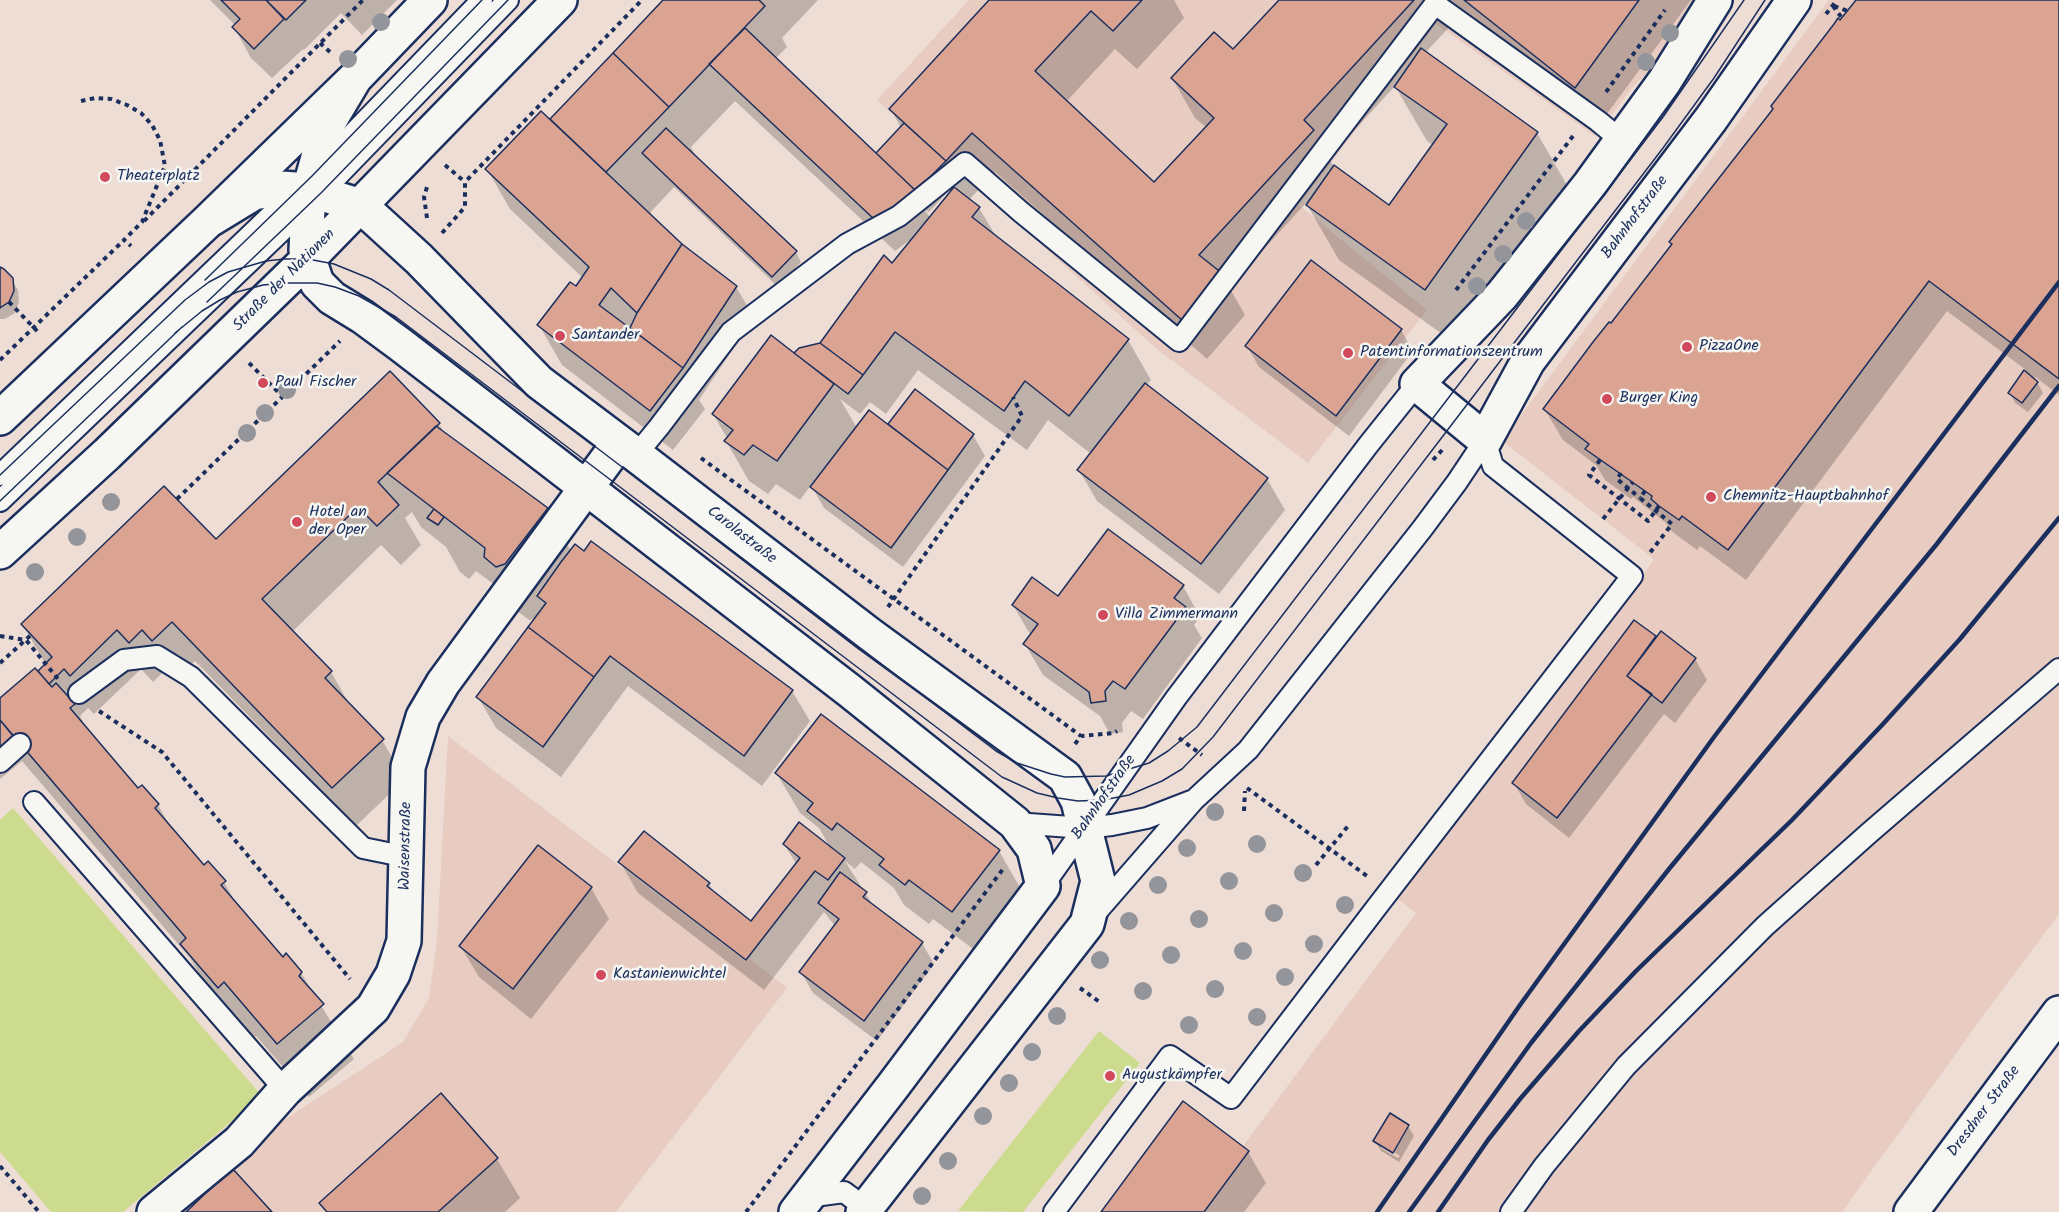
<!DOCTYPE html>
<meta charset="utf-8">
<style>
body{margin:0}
canvas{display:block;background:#eeddd5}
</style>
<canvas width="2059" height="1212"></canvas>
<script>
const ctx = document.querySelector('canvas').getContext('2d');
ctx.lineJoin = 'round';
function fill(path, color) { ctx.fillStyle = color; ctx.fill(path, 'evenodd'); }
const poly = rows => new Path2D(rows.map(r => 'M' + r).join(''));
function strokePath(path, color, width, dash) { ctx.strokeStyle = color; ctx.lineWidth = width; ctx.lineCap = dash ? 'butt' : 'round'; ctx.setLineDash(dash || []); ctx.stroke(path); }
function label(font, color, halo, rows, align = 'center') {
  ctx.font = font + ' Kalam,sans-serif'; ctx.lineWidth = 5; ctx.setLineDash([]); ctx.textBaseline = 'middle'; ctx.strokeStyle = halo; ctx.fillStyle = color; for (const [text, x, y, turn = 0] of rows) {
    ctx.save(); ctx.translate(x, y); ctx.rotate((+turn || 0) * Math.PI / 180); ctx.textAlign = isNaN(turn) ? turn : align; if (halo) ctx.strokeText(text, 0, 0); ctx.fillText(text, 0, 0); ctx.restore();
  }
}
const built = poly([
 [969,0,1703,0,1683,36,1633,87,1595,136,1436,24,1299,205,1427,310,1308,463,1158,350,967,178,946,163,877,100],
 [1829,0,2059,0,2059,914,1985,1013,1842,1212,1203,1212,1243,1146,1416,913,1398,899,1623,604,1654,559,1502,441],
 [448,736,747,962,750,959,787,988,616,1212,169,1212,231,1155,403,1042,429,998,437,939]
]);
const green = poly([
 [13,808,262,1096,123,1212,51,1212,0,1152,0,820],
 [1099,1031,1140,1063,1023,1212,958,1211]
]);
const shadow = poly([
 [210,0,397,0,362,35,341,13,304,50,303,49,272,78,251,58,234,27,235,25],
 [665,0,818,0,782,38,787,47,775,59,880,159,901,128,891,109,991,0,1174,0,1184,18,1137,69,1115,49,1066,102,1154,184,1207,128,1195,118,1172,78,1233,51,1281,0,1691,0,1598,126,1459,17,1425,53,1537,133,1568,187,1456,344,1339,260,1306,203,1229,287,1245,315,1207,359,995,172,969,200,979,208,997,238,1128,340,1151,380,1146,386,1267,479,1285,510,1219,594,1097,501,1079,470,1091,454,1048,420,1027,450,918,370,886,414,870,402,860,414,840,399,857,428,888,426,915,391,973,435,985,456,903,567,824,508,811,485,800,500,776,484,768,494,749,481,726,441,727,438,713,414,799,359,796,353,821,345,893,265,913,238,895,251,735,101,691,147,698,160,796,252,801,262,778,287,674,187,648,215,683,248,736,287,754,317,699,400,705,409,673,450,562,365,539,325,576,288,583,278,510,209,487,169,556,126,552,119],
 [1395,86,1427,141,1433,145,1389,207,1334,168,1329,158],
 [954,185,956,187,930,218,925,210,929,212],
 [1858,0,2059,0,2059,395,2034,376,2043,393,2028,412,2015,403,2010,393,2026,370,1947,311,1746,580,1700,546,1697,550,1670,530,1666,523,1633,497,1631,499,1605,480,1596,465,1563,440,1545,410,1672,245,1671,243],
 [1311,262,1401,330,1413,351,1349,436,1259,367,1247,346],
 [0,269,11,279,18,290,19,302,15,313,5,319,0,319],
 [439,424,445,434,547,509,571,551,792,691,810,721,762,786,628,686,561,777,496,728,478,697,537,618,529,620,517,611,508,595,476,571,469,579,460,572,446,547,421,527,412,512,405,518,421,545,401,565,381,545,292,632,331,672,351,707,382,740,405,779,356,826,195,661,176,680,166,669,153,682,141,669,94,714,88,708,80,716,90,735,138,790,158,805,173,831,204,867,208,863,224,882,240,910,282,959,301,973,354,1059,309,1097,256,1036,250,1041,213,998,190,958,22,761,0,779,0,700,46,665,23,625,216,541],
 [1183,586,1200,617,1194,625,1202,638,1143,719,1131,711,1122,723,1123,732,1110,734,1100,716,1043,675,1025,644,1031,636,1013,605],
 [1635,622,1656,638,1695,659,1707,680,1675,723,1664,714,1569,838,1526,804,1514,783],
 [777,774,999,851,1022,891,976,951,933,919,929,924,904,905,894,888,861,862,855,869,845,861,874,907,922,943,934,964,877,1041,813,993,801,972,835,926,824,912,764,990,638,893,620,862,709,884,714,893,751,923,797,865,784,844,831,849,819,828,800,813],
 [591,888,609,919,531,1019,479,977,461,947],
 [1408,1126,1414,1136,1399,1162,1381,1151,1375,1141],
 [1381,1144,1400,1156,1398,1158,1381,1148],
 [1248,1152,1266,1183,1244,1212,1103,1212],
 [497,1159,520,1198,505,1212,326,1212,321,1203]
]);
const building = poly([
 [221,0,266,0,284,19,254,49,232,27,240,19,221,0],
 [266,0,306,0,286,20,266,0],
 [663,0,759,0,765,6,669,107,613,53,663,0],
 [989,0,1142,0,1113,31,1091,11,1035,71,1154,182,1214,118,1171,78,1214,32,1233,49,1279,0,1414,0,1304,120,1314,130,1199,255,1223,274,1183,321,972,133,946,161,889,109,989,0],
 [1464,0,1639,0,1575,88,1464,0],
 [1856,0,2059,0,2059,379,1929,281,1728,550,1682,516,1679,520,1659,506,1651,499,1652,496,1645,491,1585,449,1589,444,1543,409,1593,342,1609,322,1611,323,1672,244,1669,242,1773,109,1771,106,1834,24,1838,18,1840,20,1856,0],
 [745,28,876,153,916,191,876,221,709,64,745,28],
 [1421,48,1538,132,1425,290,1306,205,1334,165,1389,205,1447,124,1394,87,1421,48],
 [613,53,669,107,606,172,550,119,613,53],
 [541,111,682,244,637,313,611,288,599,305,683,368,650,411,537,325,570,282,576,286,589,267,485,169,541,111],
 [904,123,946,161,916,191,876,153,904,123],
 [666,128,797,251,772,277,642,153,666,128],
 [954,187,980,207,972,217,1129,339,1069,416,1025,381,1004,411,895,332,863,375,820,343,884,255,892,263,954,187],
 [682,244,737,286,683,368,630,328,637,313,682,244],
 [1311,260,1402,329,1336,416,1245,346,1311,260],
 [0,267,4,269,13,278,14,291,9,302,0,308,0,267],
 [771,335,834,384,777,461,753,445,744,455,724,441,733,430,712,414,771,335],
 [820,343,863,375,848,394,794,353,799,348,820,343],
 [2024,370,2038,382,2022,403,2008,393,2024,370],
 [390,371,440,423,378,482,399,505,377,526,358,507,262,599,332,671,325,678,384,739,332,788,172,622,152,641,142,630,129,643,117,630,70,676,64,669,49,684,38,671,52,657,21,624,164,486,216,539,390,371],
 [1145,383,1268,478,1201,564,1077,470,1145,383],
 [915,389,974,434,948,470,888,424,915,389],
 [869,410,948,470,891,548,810,487,869,410],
 [436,426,548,508,505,564,496,567,484,557,485,548,387,473,436,426],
 [434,509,444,517,438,525,427,518,434,509],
 [1108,529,1184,585,1174,598,1186,607,1125,689,1113,681,1105,691,1106,701,1091,703,1089,692,1023,644,1038,624,1012,605,1032,577,1058,596,1108,529],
 [591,541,793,690,744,756,610,656,594,677,528,627,546,603,537,596,561,562,575,544,584,551,591,541],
 [1634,620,1656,636,1627,676,1652,694,1557,818,1512,783,1634,620],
 [528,627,594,677,543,747,476,697,528,627],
 [1661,631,1696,658,1662,703,1627,676,1661,631],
 [35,668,52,687,56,683,75,704,70,708,138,788,142,785,159,804,155,808,204,865,208,861,226,881,221,885,283,957,286,953,302,972,299,976,324,1004,277,1044,224,982,218,988,180,944,186,938,0,720,0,698,35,668],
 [821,714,1000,850,952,912,909,880,905,885,879,865,884,859,837,823,832,830,807,811,813,803,775,773,821,714],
 [0,720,14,737,0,748,0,720],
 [799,822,845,858,828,880,815,871,746,960,618,862,644,831,710,883,707,886,751,921,800,858,783,844,799,822],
 [538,845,592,887,513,989,459,946,538,845],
 [840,872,867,892,863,897,923,942,864,1021,799,972,839,919,818,903,840,872],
 [441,1093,498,1158,438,1212,327,1212,319,1203,441,1093],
 [1183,1101,1249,1151,1204,1212,1101,1212,1183,1101],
 [1390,1113,1409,1125,1393,1153,1373,1141,1390,1113],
 [232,1168,272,1212,186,1212,232,1168]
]);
const path = poly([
 [1833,6,1842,18],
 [1834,6,1848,11],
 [1826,14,1837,0],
 [320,43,331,53],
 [1606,92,1665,10],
 [81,101,95,98,111,99,127,105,141,113,152,125,160,140,165,166,142,222,124,240,131,246],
 [445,165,465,182],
 [427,218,424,197,427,187],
 [144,221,363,0],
 [442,233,465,207,465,182,642,0],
 [1456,290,1573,136],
 [9,302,40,334],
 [0,360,124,240],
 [249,363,283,397],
 [701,458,1081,736],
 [1433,460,1443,449],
 [1600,460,1589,475,1648,521,1659,506],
 [1621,473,1617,479,1640,498],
 [1645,491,1640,498,1672,524,1649,554],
 [177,499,340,341],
 [1603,519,1633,482],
 [888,607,1022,416,1013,397],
 [0,636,26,640,58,679],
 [0,663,31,635],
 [99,711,162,752,350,979],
 [1179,738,1202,755],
 [1075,744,1081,736,1114,733,1117,731],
 [1247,788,1367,876],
 [1244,811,1245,791],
 [1316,865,1348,826],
 [1080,988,1101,1003],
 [0,1166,39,1212],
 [746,1212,1003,869]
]);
const lane = poly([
 [636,455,659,427,731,332,847,244,899,216,965,163,1021,212,1179,341,1435,4,1598,121,1621,140],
 [0,475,312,176,482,0],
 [0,501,321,193,508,0],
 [79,693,124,660,157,656,191,677,363,848,407,857],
 [0,762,20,744],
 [34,802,285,1090],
 [1015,823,1085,828,1112,825,1147,818,1191,801],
 [1043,886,1176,698,1369,444,1417,384],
 [1094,915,1194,800,1248,750,1422,529,1457,482,1485,440],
 [807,1197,844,1192,871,1212],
 [1054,1212,1170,1056,1231,1098,1376,908,1632,576,1493,466,1485,440],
 [1511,1212,1544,1166,1626,1066,1765,926,1868,834,2059,669]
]);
const street = poly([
 [1715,0,1664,82,1590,184,1502,295,1417,384,1485,440,1528,361,1711,119,1794,0],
 [154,1212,239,1142,285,1090,373,1008,393,974,404,941,408,767,423,717,443,683,619,443]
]);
const secondary = poly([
 [355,78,327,125,309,190,306,250,317,283,332,298,363,317,401,345,850,691,1015,823,1034,849,1043,886,893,1086,796,1212],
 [208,221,254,193,281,188,309,190,361,206,419,259,539,382,636,455,869,634,1065,777,1078,801,1098,881,1087,924,863,1212],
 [0,418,208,221,355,78,430,0],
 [0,552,107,454,308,259,560,0]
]);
const primary = poly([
 [1911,1212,2059,1013]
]);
const tram = poly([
 [205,280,312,176,482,0],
 [207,302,321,193,508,0],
 [175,333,202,311,220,300,237,292,263,285,284,283,317,283,335,287,359,296,396,317,1002,777,1037,793,1058,798,1078,801,1103,800,1129,795,1162,781,1182,769,1213,737,1663,148,1714,78,1765,0],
 [0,475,185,300,209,282,228,272,266,261,284,259,308,259,334,264,371,279,389,290,996,751,1017,763,1051,774,1065,777,1106,776,1149,763,1168,751,1197,727,1663,117,1744,0],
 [0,501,182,327]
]);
const rail = poly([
 [1377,1212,1520,1005,1714,737,2059,282],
 [1409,1212,1531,1043,1669,869,1936,545,2059,386],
 [1438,1212,1488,1140,1520,1099,1579,1031,1636,971,1792,820,1883,724,1960,639,2059,518]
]);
const trees = [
 [381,22],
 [1670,33],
 [348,59],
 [1646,62],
 [1526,221],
 [1503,254],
 [1477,286],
 [287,390],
 [265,413],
 [247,433],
 [111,502],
 [77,537],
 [35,572],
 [1215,812],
 [1257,844],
 [1187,848],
 [1303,873],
 [1229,881],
 [1158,885],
 [1345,905],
 [1274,913],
 [1199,919],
 [1129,921],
 [1314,944],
 [1243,951],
 [1171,955],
 [1100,960],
 [1285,977],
 [1215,989],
 [1143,991],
 [1057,1016],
 [1257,1017],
 [1189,1025],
 [1032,1052],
 [1009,1083],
 [983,1116],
 [948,1161],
 [922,1196]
];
const markers = [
 [105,177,6,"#d1495b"],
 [560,336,6,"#d1495b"],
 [1687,347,6,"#d1495b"],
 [1348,353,6,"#d1495b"],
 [263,383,6,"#d1495b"],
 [1607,399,6,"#d1495b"],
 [1711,497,6,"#d1495b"],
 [297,522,6,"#d1495b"],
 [1103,615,6,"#d1495b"],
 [601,975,6,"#d1495b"],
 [1110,1076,6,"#d1495b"]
];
const poiNames = [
 ["Theaterplatz",117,177],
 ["Santander",572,336],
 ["PizzaOne",1699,347],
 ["Patentinformationszentrum",1360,353],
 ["Paul Fischer",275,383],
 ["Burger King",1619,399],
 ["Chemnitz-Hauptbahnhof",1723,497],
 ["Hotel an",309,513],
 ["der Oper",309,531],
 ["Villa Zimmermann",1115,615],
 ["Kastanienwichtel",613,975],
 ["Augustkämpfer",1122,1076]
];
const streetNames = [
 ["Bahnhofstraße",1636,218,-53],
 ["Straße der Nationen",285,281,-45],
 ["Carolastraße",741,536,38],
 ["Bahnhofstraße",1105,798,-55],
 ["Waisenstraße",407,846,-89],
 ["Dresdner Straße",1985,1112,-53]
];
fill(built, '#e8ccc1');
fill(green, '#cddb8f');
fill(shadow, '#0003');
fill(building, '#daa392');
strokePath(building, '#1b2f5e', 1.5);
strokePath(lane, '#1b2f5e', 24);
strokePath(street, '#1b2f5e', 38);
strokePath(secondary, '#1b2f5e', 38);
strokePath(primary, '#1b2f5e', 38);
strokePath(path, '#1b2f5e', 4, [4.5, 4.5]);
strokePath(lane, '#f6f6f2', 20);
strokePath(street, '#f6f6f2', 33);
strokePath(secondary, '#f6f6f2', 33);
strokePath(primary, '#f6f6f2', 33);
strokePath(tram, '#1b2f5e', 1.5);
strokePath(rail, '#1b2f5e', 4.5);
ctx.fillStyle = '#93959a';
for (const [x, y] of trees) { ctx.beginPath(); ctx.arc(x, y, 9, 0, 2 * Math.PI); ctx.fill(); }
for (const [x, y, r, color] of markers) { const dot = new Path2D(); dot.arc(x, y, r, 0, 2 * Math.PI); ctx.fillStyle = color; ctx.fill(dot); strokePath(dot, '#f6f6f2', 2); }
label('16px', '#1b2f5e', '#f6f6f2', poiNames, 'left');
label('16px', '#1b2f5e', '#f6f6f2', streetNames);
</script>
